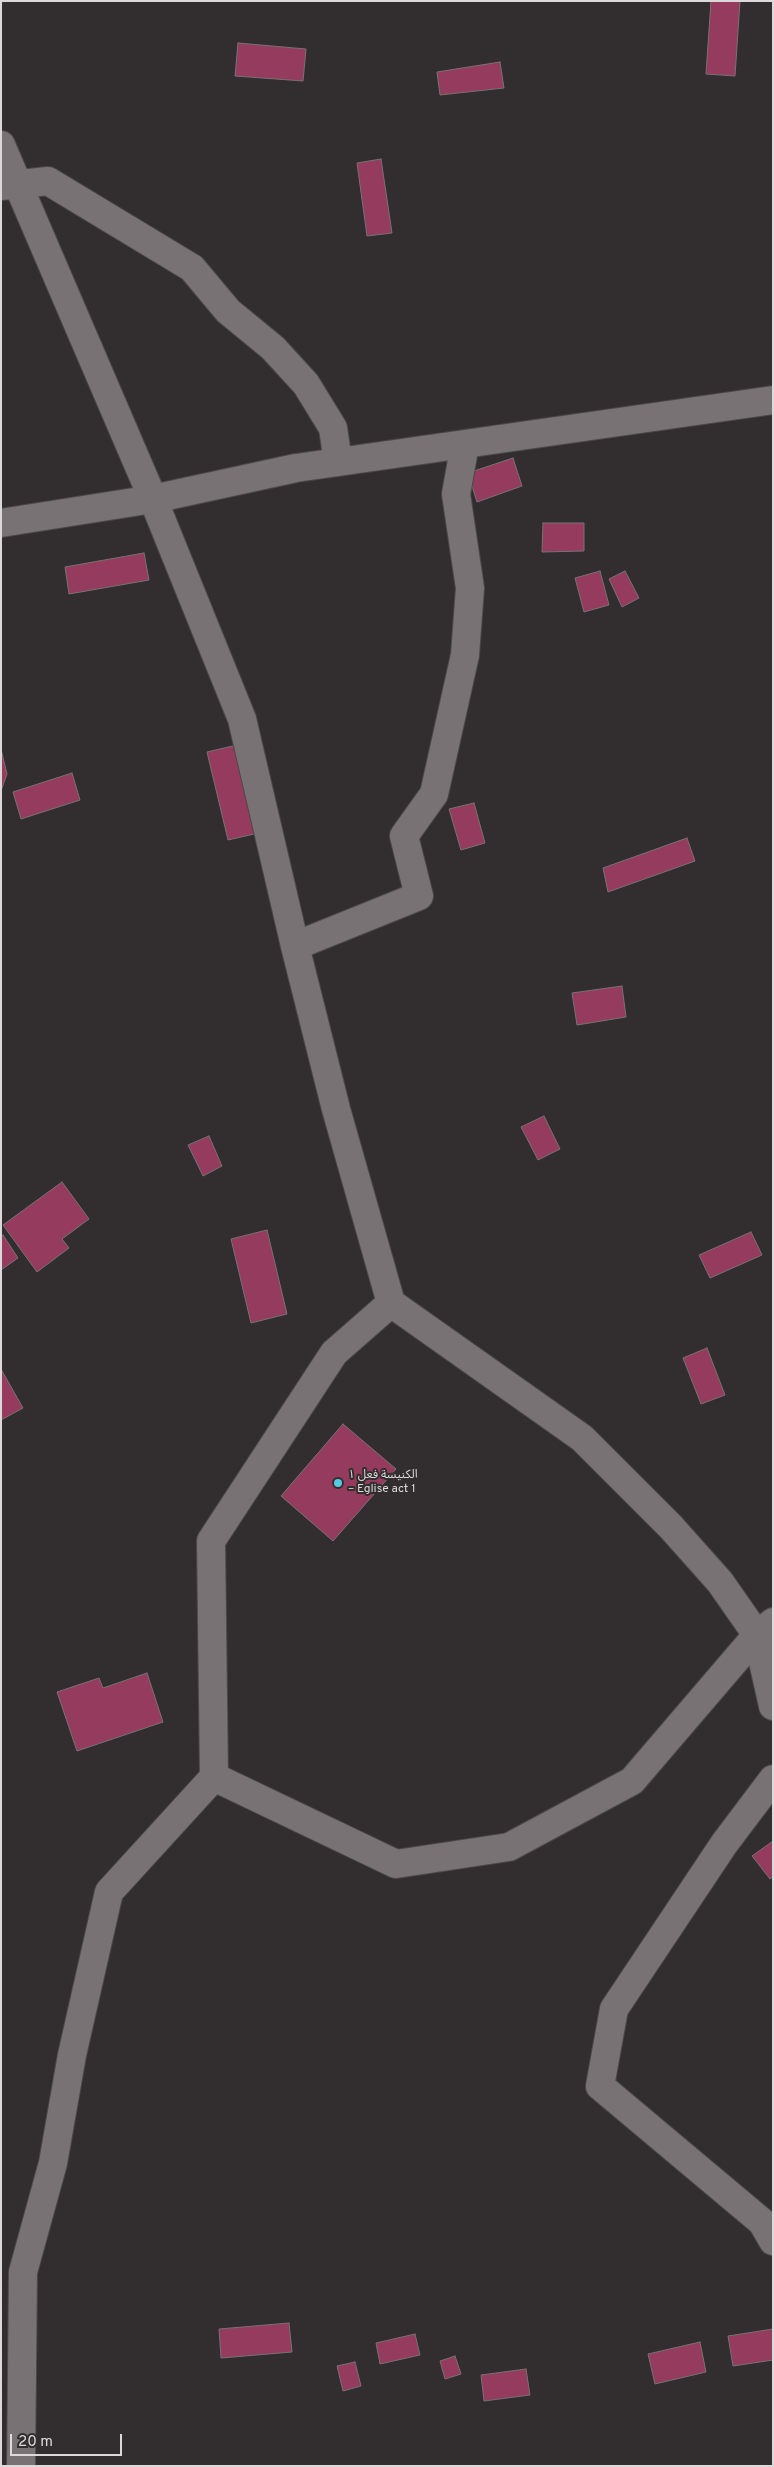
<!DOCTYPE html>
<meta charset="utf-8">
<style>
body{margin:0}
#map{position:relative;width:774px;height:2467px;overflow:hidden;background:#322d2e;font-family:Overpass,sans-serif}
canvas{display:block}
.frame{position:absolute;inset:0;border:2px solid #ddd9da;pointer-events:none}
.scale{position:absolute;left:10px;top:2434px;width:112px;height:22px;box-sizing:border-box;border:2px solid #ddd9da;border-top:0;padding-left:6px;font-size:15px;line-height:18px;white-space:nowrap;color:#ddd9da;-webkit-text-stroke:4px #322d2e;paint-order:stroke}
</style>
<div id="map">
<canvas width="774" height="2467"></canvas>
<div class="frame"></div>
<div class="scale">20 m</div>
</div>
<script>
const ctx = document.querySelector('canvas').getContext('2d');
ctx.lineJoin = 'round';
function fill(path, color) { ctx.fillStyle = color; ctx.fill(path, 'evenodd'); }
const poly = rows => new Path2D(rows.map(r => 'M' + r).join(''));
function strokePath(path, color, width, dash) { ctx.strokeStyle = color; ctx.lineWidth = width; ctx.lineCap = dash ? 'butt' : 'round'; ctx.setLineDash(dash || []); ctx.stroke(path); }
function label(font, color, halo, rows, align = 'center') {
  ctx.font = font + ' Overpass,"Noto Sans Arabic",sans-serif'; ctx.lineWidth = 4; ctx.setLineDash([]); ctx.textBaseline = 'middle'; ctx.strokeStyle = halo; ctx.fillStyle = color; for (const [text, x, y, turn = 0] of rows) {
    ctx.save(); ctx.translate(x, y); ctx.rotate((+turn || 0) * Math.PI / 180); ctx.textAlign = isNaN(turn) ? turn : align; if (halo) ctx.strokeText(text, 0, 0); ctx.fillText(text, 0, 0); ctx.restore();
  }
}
const building = poly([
 [711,1,740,1,735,76,706,74,711,1],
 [238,43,306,49,303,81,235,76,238,43],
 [500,62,504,88,440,95,437,72,500,62],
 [381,159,392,233,367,236,357,163,381,159],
 [513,458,522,486,477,502,468,473,513,458],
 [543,523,584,523,584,551,542,552,543,523],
 [144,553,149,580,69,594,65,567,144,553],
 [600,571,609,605,584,612,575,578,600,571],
 [625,571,639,598,622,607,609,579,625,571],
 [241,744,263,832,228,840,207,752,241,744],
 [1,749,7,774,1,791,1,749],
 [72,773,80,800,21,819,13,792,72,773],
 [474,803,485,843,461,850,449,809,474,803],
 [687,838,695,861,608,892,603,868,687,838],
 [622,986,626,1017,577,1025,572,993,622,986],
 [544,1116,560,1149,538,1160,521,1127,544,1116],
 [209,1136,222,1166,203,1176,188,1145,209,1136],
 [62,1182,89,1219,62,1239,69,1248,37,1272,3,1225,62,1182],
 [267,1230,287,1314,251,1323,231,1239,267,1230],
 [751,1232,762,1255,710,1278,699,1255,751,1232],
 [3,1235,18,1258,1,1270,1,1237,3,1235],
 [707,1348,725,1395,701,1404,683,1358,707,1348],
 [1,1369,23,1408,1,1420,1,1369],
 [343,1424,396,1469,333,1541,281,1496,343,1424],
 [147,1673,163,1722,77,1751,57,1692,99,1678,103,1688,147,1673],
 [773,1841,773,1877,770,1879,752,1856,773,1841],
 [289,2323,292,2352,221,2358,219,2329,289,2323],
 [773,2329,773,2360,733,2366,728,2336,773,2329],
 [415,2334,420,2355,380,2364,376,2343,415,2334],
 [700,2342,706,2372,655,2384,648,2354,700,2342],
 [455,2356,461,2374,445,2379,440,2361,455,2356],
 [355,2362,361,2386,343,2391,337,2366,355,2362],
 [526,2369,530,2395,484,2401,481,2375,526,2369]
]);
const street = poly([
 [1,145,153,499,242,719,295,946,336,1109,391,1303,334,1353,211,1541,214,1777,109,1892,72,2055,53,2163,23,2272,21,2466],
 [1,186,48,181,192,268,228,311,273,348,306,384,333,428,338,462],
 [1,523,153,499,296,468,773,400],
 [295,946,419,896,404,836,434,794,465,655,470,588,456,494,465,444],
 [391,1303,582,1438,671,1527,720,1582,757,1635,773,1706],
 [214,1777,396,1864,509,1847,632,1781,757,1635,773,1622],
 [773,1779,724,1844,614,2009,600,2086,762,2222,773,2241]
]);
const markers = [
 [338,1483,5,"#55cae0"]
];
const poiNames = [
 ["الكنيسة فعل ۱",348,1476],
 ["– Eglise act 1",348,1490]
];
fill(building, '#953b5e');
strokePath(building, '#797274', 1);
strokePath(street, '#4d484a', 30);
strokePath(street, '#797274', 28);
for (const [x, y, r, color] of markers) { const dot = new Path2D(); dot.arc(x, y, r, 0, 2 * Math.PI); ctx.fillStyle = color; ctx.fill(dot); strokePath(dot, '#322d2e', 2); }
label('12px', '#ddd9da', '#322d2e', poiNames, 'left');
</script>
